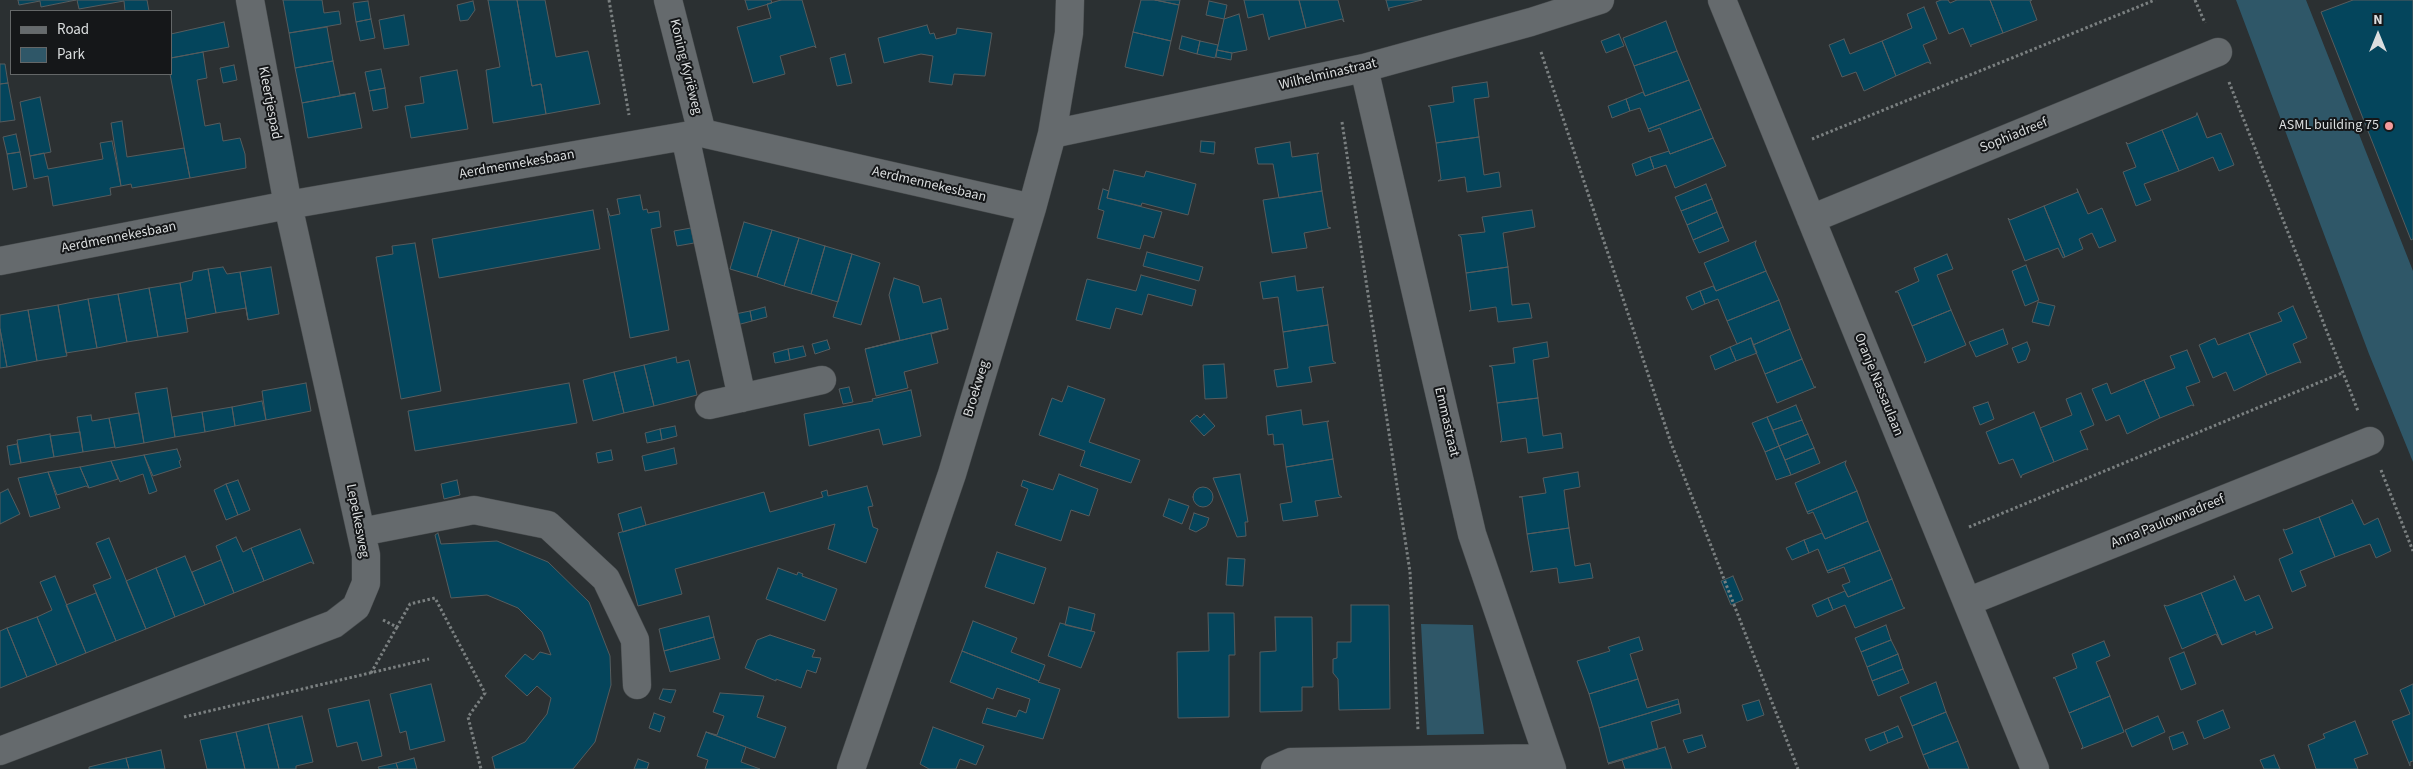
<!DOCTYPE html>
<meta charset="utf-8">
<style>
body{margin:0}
#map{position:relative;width:2413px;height:769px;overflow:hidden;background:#2b3032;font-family:"Source Sans 3",sans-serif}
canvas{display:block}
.legend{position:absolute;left:10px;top:10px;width:162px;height:65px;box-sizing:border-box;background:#151719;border:1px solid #646768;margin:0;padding:6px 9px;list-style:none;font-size:15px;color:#dbdedf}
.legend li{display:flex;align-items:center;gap:10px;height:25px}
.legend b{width:25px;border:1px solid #646768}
.north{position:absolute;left:2353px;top:10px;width:50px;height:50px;-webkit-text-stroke:4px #151719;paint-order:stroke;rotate:0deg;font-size:14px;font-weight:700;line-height:20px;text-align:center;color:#dbdedf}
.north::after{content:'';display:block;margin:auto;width:18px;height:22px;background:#dbdedf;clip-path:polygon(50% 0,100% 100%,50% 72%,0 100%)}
</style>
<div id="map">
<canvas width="2413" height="769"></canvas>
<ul class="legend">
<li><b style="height:6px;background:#656a6d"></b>Road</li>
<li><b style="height:14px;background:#2f5768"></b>Park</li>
</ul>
<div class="north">N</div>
</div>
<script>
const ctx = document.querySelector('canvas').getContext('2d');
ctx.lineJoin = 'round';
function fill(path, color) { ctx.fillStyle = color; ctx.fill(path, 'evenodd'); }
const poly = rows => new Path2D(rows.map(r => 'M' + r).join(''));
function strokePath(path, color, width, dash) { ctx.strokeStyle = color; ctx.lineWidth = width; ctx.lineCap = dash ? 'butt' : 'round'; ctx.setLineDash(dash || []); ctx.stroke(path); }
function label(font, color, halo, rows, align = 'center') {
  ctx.font = font + ' "Source Sans 3",sans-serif'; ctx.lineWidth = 4; ctx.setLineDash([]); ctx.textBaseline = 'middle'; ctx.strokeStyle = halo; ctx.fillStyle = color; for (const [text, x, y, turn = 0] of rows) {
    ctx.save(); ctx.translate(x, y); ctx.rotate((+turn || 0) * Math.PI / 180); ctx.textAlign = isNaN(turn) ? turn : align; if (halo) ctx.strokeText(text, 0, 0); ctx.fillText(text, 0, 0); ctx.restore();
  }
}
const green = poly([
 [2236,0,2306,0,2413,271,2413,462,2369,354],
 [1421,624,1473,625,1484,734,1427,735]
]);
const building = poly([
 [18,0,76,0,41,7,40,1,19,5,18,0],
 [77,0,147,0,149,11,125,11,124,1,79,9,77,0],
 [283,0,322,0,324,13,339,11,341,24,289,33,283,0],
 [488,0,517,0,532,86,541,84,546,114,493,123,486,70,500,67,488,0],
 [517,0,545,0,556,57,588,51,600,104,546,114,541,84,532,86,517,0],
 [745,0,771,0,772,3,748,10,745,0],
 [781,0,802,0,816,48,814,46,780,56,785,74,753,83,737,27,771,18,767,4,781,0],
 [1141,0,1155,0,1179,5,1171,41,1133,32,1141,0],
 [1155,0,1180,0,1179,5,1155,0],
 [1244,0,1299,0,1306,28,1270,37,1269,40,1263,14,1248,18,1244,0],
 [1299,0,1338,0,1344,22,1342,19,1306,28,1299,0],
 [1386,0,1422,0,1389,8,1389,11,1386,0],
 [1941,0,1948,0,1950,3,1957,0,1990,0,2003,33,1971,45,1971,47,1963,28,1949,34,1936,2,1941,0],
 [1990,0,2032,0,2030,1,2037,20,2003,33,1990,0],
 [2353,0,2413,0,2413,239,2411,240,2321,12,2353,0],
 [368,1,371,19,356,22,353,3,368,1],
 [473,1,475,10,468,20,460,21,457,5,473,1],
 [1209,1,1227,5,1224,19,1206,15,1209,1],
 [1924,7,1937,39,1923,45,1931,64,1928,62,1896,76,1882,41,1912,28,1907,14,1924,7],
 [1239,14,1247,50,1232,53,1217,50,1224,19,1239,14],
 [404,15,409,45,384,49,379,20,404,15],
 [371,19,375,38,360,41,356,22,371,19],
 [1666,21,1677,51,1634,66,1623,38,1666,21],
 [224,22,229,47,171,58,171,34,224,22],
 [927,25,930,34,934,33,936,39,956,34,957,28,992,33,985,76,954,74,952,85,929,82,933,56,921,54,884,63,878,38,927,25],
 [327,27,333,61,295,68,289,33,327,27],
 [1133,32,1171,41,1163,76,1125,67,1133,32],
 [1619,34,1624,46,1606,53,1601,41,1619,34],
 [1182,36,1200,41,1197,54,1179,49,1182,36],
 [1844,39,1850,54,1882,41,1896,76,1864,91,1856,72,1842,77,1829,45,1844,39],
 [1200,41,1218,45,1215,58,1197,54,1200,41],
 [1217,50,1232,53,1231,60,1216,57,1217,50],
 [1677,51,1689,80,1645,96,1634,66,1677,51],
 [203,52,207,78,197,80,205,126,220,123,223,141,240,138,245,154,246,168,190,178,170,74,171,58,203,52],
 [845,54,852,83,837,86,830,58,845,54],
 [333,61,340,95,355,93,302,103,295,68,333,61],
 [0,64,5,64,8,83,0,84,0,64],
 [234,65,237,80,223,83,220,68,234,65],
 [381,69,385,88,369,91,365,72,381,69],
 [457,70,468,129,411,138,405,106,424,103,420,77,457,70],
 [1689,80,1701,109,1648,129,1640,108,1630,111,1626,99,1643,92,1645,96,1689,80],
 [1487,82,1489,97,1474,99,1479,137,1436,143,1430,107,1428,106,1454,102,1452,87,1487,82],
 [8,83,15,120,0,122,0,84,8,83],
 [385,88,388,108,373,111,369,91,385,88],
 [355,93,362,128,308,138,302,103,355,93],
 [40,97,51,152,30,156,20,102,40,97],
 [1626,99,1630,111,1612,118,1608,106,1626,99],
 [1701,109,1713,138,1670,154,1660,128,1649,132,1648,129,1701,109],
 [2197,113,2207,138,2221,133,2234,165,2219,171,2213,157,2179,171,2162,130,2196,116,2197,113],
 [122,121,127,157,184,148,190,178,132,188,131,184,121,186,111,123,122,121],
 [2162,130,2179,171,2144,184,2151,200,2136,206,2123,172,2136,167,2126,142,2128,144,2162,130],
 [16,134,20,152,7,154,3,137,16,134],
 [1479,137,1484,175,1499,172,1501,187,1467,192,1465,177,1438,181,1441,179,1436,143,1479,137],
 [1713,138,1726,166,1675,188,1666,165,1654,169,1650,157,1669,151,1670,154,1713,138],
 [112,141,121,186,110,188,111,195,53,206,48,176,34,179,30,156,44,153,48,169,103,159,100,143,112,141],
 [1201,141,1215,142,1214,154,1200,152,1201,141],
 [1290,142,1292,157,1319,153,1317,154,1322,191,1279,198,1273,164,1258,164,1255,148,1290,142],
 [20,152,27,187,13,190,7,154,20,152],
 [1650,157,1654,169,1636,176,1632,164,1650,157],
 [1114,170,1144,177,1146,171,1196,184,1188,215,1142,203,1141,206,1107,198,1114,170],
 [1706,184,1712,199,1681,211,1675,197,1706,184],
 [1103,189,1109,191,1107,198,1162,212,1154,238,1144,235,1140,249,1097,238,1104,211,1098,209,1103,189],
 [2077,189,2088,214,2102,208,2116,241,2099,248,2092,233,2079,239,2083,249,2065,257,2044,206,2078,192,2077,189],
 [1322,191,1328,227,1331,228,1304,233,1307,248,1272,253,1263,200,1322,191],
 [640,195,643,210,647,209,648,213,659,211,661,227,651,229,669,330,630,338,607,208,610,216,620,214,617,199,640,195],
 [1712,199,1717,212,1687,225,1681,211,1712,199],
 [2044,206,2065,257,2063,258,2058,248,2025,261,2008,218,2010,220,2044,206],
 [593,210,600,249,439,278,432,239,593,210],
 [1532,210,1535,227,1503,233,1508,267,1466,273,1461,237,1458,235,1485,232,1482,217,1532,210],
 [1717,212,1723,227,1693,240,1687,225,1717,212],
 [744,222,772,230,757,277,730,269,744,222],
 [1723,227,1729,241,1699,253,1693,240,1723,227],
 [691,228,694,243,677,246,674,231,691,228],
 [772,230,799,238,784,286,757,277,772,230],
 [799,238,825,246,811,294,784,286,799,238],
 [1756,241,1755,244,1766,271,1716,291,1704,263,1756,241],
 [415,243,441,391,401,399,376,257,393,254,392,246,415,243],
 [825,246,852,254,838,302,811,294,825,246],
 [1147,252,1203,267,1199,281,1143,266,1147,252],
 [852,254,880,263,861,325,833,317,852,254],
 [1947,254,1953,269,1937,275,1951,310,1912,326,1898,292,1895,292,1919,281,1914,268,1947,254],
 [2026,265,2039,300,2025,306,2012,271,2026,265],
 [223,267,227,274,240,272,248,320,246,308,216,313,208,269,223,267],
 [271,267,279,314,248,320,240,272,271,267],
 [1508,267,1512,305,1529,303,1532,318,1498,322,1496,307,1469,311,1471,310,1466,273,1508,267],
 [208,269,216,313,186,319,180,283,192,280,193,272,208,269],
 [1766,271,1779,300,1727,321,1718,299,1705,304,1700,291,1713,286,1716,291,1766,271],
 [1141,275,1196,290,1192,306,1148,294,1142,315,1116,308,1110,329,1076,320,1087,279,1136,291,1141,275],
 [1295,276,1297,291,1324,287,1322,288,1328,325,1283,332,1278,297,1263,299,1260,282,1295,276],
 [894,278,919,286,923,303,941,298,948,329,865,349,900,340,889,295,894,278],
 [180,283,188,332,158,337,149,288,180,283],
 [149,288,158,337,127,342,118,294,149,288],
 [1700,291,1705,304,1692,310,1686,297,1700,291],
 [118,294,127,342,97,348,88,299,118,294],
 [88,299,97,348,66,353,58,305,88,299],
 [1779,300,1790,329,1753,345,1751,338,1737,344,1727,321,1779,300],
 [2038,302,2055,306,2049,326,2032,322,2038,302],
 [58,305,67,356,37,361,28,310,58,305],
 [2293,306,2307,338,2293,344,2301,363,2299,362,2267,375,2249,333,2282,321,2278,313,2293,306],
 [765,307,767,317,752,321,750,311,765,307],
 [28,310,37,361,7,367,0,329,0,315,28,310],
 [1951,310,1966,345,1924,363,1926,360,1912,326,1951,310],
 [750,311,752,321,737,325,735,314,750,311],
 [1328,325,1333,361,1336,363,1309,367,1312,382,1277,387,1274,370,1288,368,1283,332,1328,325],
 [0,329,7,367,0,368,0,329],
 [948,329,931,334,938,363,904,372,908,388,876,396,865,349,948,329],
 [1790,329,1802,359,1765,374,1753,345,1790,329],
 [2003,329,2008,344,1976,357,1969,342,2003,329],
 [2249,333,2267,375,2234,391,2226,372,2213,378,2199,345,2215,338,2218,345,2249,333],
 [1751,338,1757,353,1736,361,1730,347,1751,338],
 [827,340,830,349,815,354,812,344,827,340],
 [1547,342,1549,357,1533,360,1538,398,1497,403,1492,367,1489,366,1515,363,1513,348,1547,342],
 [2027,342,2030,350,2026,360,2018,363,2012,348,2027,342],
 [803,346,806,356,790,360,788,349,803,346],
 [1730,347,1736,361,1715,370,1710,356,1730,347],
 [788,349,790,360,775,363,773,353,788,349],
 [2187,350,2200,382,2186,387,2194,406,2192,405,2160,418,2144,380,2175,368,2170,356,2187,350],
 [676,357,677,363,689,360,697,395,654,406,644,365,676,357],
 [1802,359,1814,387,1816,387,1777,403,1765,374,1802,359],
 [1224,364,1227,398,1205,399,1203,365,1224,364],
 [644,365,654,406,624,413,614,372,644,365],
 [614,372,624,413,593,421,583,380,614,372],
 [2144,380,2160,418,2127,434,2119,415,2106,421,2092,389,2107,383,2111,394,2144,380],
 [306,383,311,411,266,420,262,391,306,383],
 [569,383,577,423,415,451,408,411,569,383],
 [1068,386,1105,399,1089,442,1140,460,1131,483,1080,466,1085,451,1039,435,1052,398,1062,402,1068,386],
 [849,387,853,402,843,404,839,389,849,387],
 [167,388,175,437,144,443,135,393,167,388],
 [911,390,921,436,883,445,879,429,809,446,804,414,873,401,872,399,911,390],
 [2081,393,2094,425,2080,431,2088,450,2086,449,2054,462,2040,428,2072,415,2066,399,2081,393],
 [1538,398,1543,436,1561,433,1563,448,1528,453,1526,438,1500,442,1502,440,1497,403,1538,398],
 [262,401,266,420,235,426,232,407,262,401],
 [1988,402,1994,419,1980,425,1973,407,1988,402],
 [1796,405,1802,420,1773,430,1767,417,1796,405],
 [232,407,235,426,205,432,202,412,232,407],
 [1301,410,1303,425,1329,421,1327,422,1333,459,1286,467,1283,444,1274,445,1273,434,1268,435,1266,416,1301,410],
 [202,412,205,432,175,437,172,417,202,412],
 [2034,412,2054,462,2022,475,2021,478,2013,459,1999,464,1986,432,2034,412],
 [139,413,144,443,115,448,109,418,139,413],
 [1204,414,1215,426,1204,436,1190,421,1197,415,1200,418,1204,414],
 [91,415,92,421,109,418,115,447,83,452,77,417,91,415],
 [1767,417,1779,446,1765,452,1752,423,1767,417],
 [1802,420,1808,434,1779,446,1773,430,1802,420],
 [675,426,677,436,662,440,660,429,675,426],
 [660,429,662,440,647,443,645,433,660,429],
 [80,432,83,452,54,457,50,436,80,432],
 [50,434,54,457,21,463,17,440,50,434],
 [1808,434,1814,448,1785,460,1779,446,1808,434],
 [17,444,21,463,10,465,7,446,17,444],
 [1779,446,1791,475,1776,480,1765,452,1779,446],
 [674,448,677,464,645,471,642,456,674,448],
 [1814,448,1820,463,1791,475,1785,460,1814,448],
 [177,449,181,460,179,461,181,467,153,476,144,455,177,449],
 [611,450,613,460,598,463,596,453,611,450],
 [144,455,157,491,149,494,143,474,120,482,111,461,144,455],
 [1333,459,1339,495,1342,497,1315,501,1318,516,1283,521,1280,504,1292,502,1286,467,1333,459],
 [111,461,118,479,89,488,80,467,111,461],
 [1846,461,1845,464,1857,491,1807,512,1795,483,1846,461],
 [80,467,89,488,86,486,57,495,48,472,80,467],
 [48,472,60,508,30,517,18,478,48,472],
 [1578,472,1580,487,1564,490,1569,528,1527,534,1522,497,1519,497,1546,493,1543,478,1578,472],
 [1059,474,1098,489,1089,516,1071,510,1061,541,1015,525,1028,489,1021,486,1023,480,1053,490,1059,474],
 [1240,474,1248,522,1245,522,1246,536,1237,537,1213,478,1240,474],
 [238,480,250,510,238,515,226,484,238,480],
 [457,480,460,495,444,499,441,484,457,480],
 [226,484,238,515,226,520,214,490,226,484],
 [867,486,873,506,868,507,873,527,878,529,866,563,828,549,835,524,675,569,682,594,638,606,618,533,764,492,770,512,823,497,821,492,827,490,828,496,867,486],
 '1193 497a10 10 0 1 1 20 0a10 10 0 1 1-20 0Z',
 [8,489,20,514,0,524,0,493,8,489],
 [1857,491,1868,521,1825,539,1813,512,1808,514,1807,512,1857,491],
 [1169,499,1189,506,1182,524,1163,516,1169,499],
 [2352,500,2364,525,2378,518,2391,551,2376,558,2370,544,2335,557,2319,517,2353,503,2352,500],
 [641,507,646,525,623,532,618,514,641,507],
 [1194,513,1209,518,1206,526,1196,532,1189,529,1194,513],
 [2319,517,2335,557,2300,571,2306,586,2292,592,2279,559,2293,553,2283,529,2285,530,2319,517],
 [1868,521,1880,550,1827,571,1818,549,1809,553,1804,540,1822,533,1825,539,1868,521],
 [1569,528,1575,566,1590,563,1593,578,1559,583,1557,568,1530,572,1533,570,1527,534,1569,528],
 [300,529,314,564,311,562,264,581,251,548,300,529],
 [438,533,441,544,497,541,548,562,589,602,610,656,611,685,595,742,573,769,495,769,492,757,525,742,547,714,551,698,537,686,527,696,505,676,525,654,533,660,540,652,551,655,542,632,518,608,487,595,451,598,435,535,438,533],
 [236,537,243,552,251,548,264,581,234,593,216,546,236,537],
 [109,538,146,629,116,641,93,585,111,578,96,543,109,538],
 [1804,540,1809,553,1792,560,1786,548,1804,540],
 [1880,550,1892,579,1848,597,1842,585,1850,582,1844,567,1828,573,1827,571,1880,550],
 [997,552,1046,568,1034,604,985,587,997,552],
 [185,556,205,605,175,617,156,568,185,556],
 [1228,558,1245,559,1243,586,1226,585,1228,558],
 [221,560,234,593,205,605,192,572,221,560],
 [156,568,175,617,146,629,126,581,156,568],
 [778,568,797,575,798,572,803,574,802,576,837,589,825,621,766,599,778,568],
 [55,576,86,653,57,665,37,617,52,610,40,582,55,576],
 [1733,576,1743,600,1731,605,1721,581,1733,576],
 [2234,576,2245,601,2259,595,2273,628,2256,635,2255,631,2222,645,2201,593,2235,579,2234,576],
 [1892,579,1903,607,1905,608,1855,628,1845,605,1833,610,1828,598,1845,591,1848,597,1892,579],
 [96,593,116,641,86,653,66,605,96,593],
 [2201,593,2222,645,2216,634,2182,649,2164,605,2167,606,2201,593],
 [1828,598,1833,610,1817,617,1812,605,1828,598],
 [1351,605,1389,605,1390,709,1339,710,1338,679,1333,673,1333,659,1337,658,1337,642,1351,642,1351,605],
 [1069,607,1095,614,1091,631,1065,625,1069,607],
 [1208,613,1234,613,1235,655,1229,655,1229,717,1178,718,1177,652,1209,651,1208,613],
 [709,616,714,637,664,651,659,629,709,616],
 [37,617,57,665,27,677,7,628,37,617],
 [1275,617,1312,617,1313,687,1302,687,1302,711,1260,712,1260,652,1276,651,1275,617],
 [973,621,1017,638,1011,652,1045,665,1039,681,962,651,973,621],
 [1060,623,1095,632,1081,668,1048,656,1060,623],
 [1886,625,1891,640,1861,652,1855,638,1886,625],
 [7,628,27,677,0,688,0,631,7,628],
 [770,635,815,650,812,657,821,658,816,673,807,670,801,688,776,679,776,681,745,668,757,640,770,635],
 [714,637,720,659,670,672,664,651,714,637],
 [1639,637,1643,650,1630,654,1638,679,1589,694,1577,661,1610,651,1608,647,1639,637],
 [1891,640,1898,654,1867,667,1861,652,1891,640],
 [2104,641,2110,656,2096,662,2110,696,2069,713,2055,678,2053,678,2077,668,2072,654,2104,641],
 [962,651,1039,681,1038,682,1060,689,1043,739,982,723,987,708,1016,717,1019,710,1026,713,1030,699,997,688,993,699,950,682,962,651],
 [2184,652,2196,684,2181,690,2169,658,2184,652],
 [1898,654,1903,669,1872,681,1867,667,1898,654],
 [1903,669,1909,683,1878,696,1872,681,1903,669],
 [1638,679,1647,708,1678,699,1679,704,1599,728,1589,694,1638,679],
 [1936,682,1946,712,1912,726,1900,697,1936,682],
 [431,684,445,741,410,750,406,731,400,733,390,694,431,684],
 [2413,684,2413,761,2410,762,2410,766,2392,721,2410,714,2400,690,2413,684],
 [663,689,676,690,671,703,659,699,663,689],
 [720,693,764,696,757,717,786,727,775,758,706,732,717,735,724,716,713,712,720,693],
 [2110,696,2124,732,2081,749,2083,747,2069,713,2110,696],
 [369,700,382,756,362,761,357,742,337,747,328,709,369,700],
 [1759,700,1764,715,1747,721,1742,705,1759,700],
 [1679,704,1681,713,1651,722,1658,748,1608,763,1599,728,1679,704],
 [2223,710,2230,728,2204,739,2197,721,2223,710],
 [1946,712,1958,741,1923,755,1912,726,1946,712],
 [654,713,665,717,660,732,649,728,654,713],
 [302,716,313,762,296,766,296,769,279,769,268,724,302,716],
 [2158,716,2165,732,2132,747,2125,730,2158,716],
 [2355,721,2368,754,2354,759,2358,769,2316,769,2308,745,2325,738,2323,734,2355,721],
 [268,724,279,769,245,769,236,732,268,724],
 [1898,726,1903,737,1888,743,1884,732,1898,726],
 [933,727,984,746,976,765,960,759,956,769,929,769,920,764,933,727],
 [236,732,245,769,207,769,200,740,236,732],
 [706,732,746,747,741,762,760,769,705,769,708,760,697,756,706,732],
 [1884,732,1888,743,1870,751,1865,739,1884,732],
 [2183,732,2188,744,2173,750,2169,737,2183,732],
 [1702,735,1706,747,1688,753,1683,740,1702,735],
 [1958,741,1969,769,1929,769,1923,755,1958,741],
 [1665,747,1672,769,1625,769,1622,760,1608,764,1665,747],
 [161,750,165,769,129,769,126,758,161,750],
 [2274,755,2280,769,2264,769,2260,760,2274,755],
 [126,758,129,769,89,769,89,767,126,758],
 [414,758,417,769,398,769,396,763,414,758],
 [638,759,649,763,647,769,634,769,638,759],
 [396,763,398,769,379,769,378,767,396,763]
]);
const path = poly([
 [609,0,629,115],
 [2195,0,2205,23],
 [1541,52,1671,443,1798,769],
 [2229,82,2358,411],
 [1342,122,1410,572,1418,730],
 [1812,139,2155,0],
 [2381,470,2413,551],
 [1969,527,2342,373],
 [383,620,397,627,410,604,435,598,485,693,468,717,481,769],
 [371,673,397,627],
 [184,717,429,659]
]);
const minor = poly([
 [668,0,702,133],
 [1722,0,2035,769],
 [1364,68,1472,534,1552,769],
 [1052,134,1364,68,1531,22,1600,0],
 [685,136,742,398],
 [1811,219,2218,52],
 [0,261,288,205,702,133,1032,208],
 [709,405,822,380],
 [361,532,474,510,548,525,606,579,635,640,637,685],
 [1967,602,2370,441],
 [0,751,334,624,356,607,366,583,366,555,288,205,250,0],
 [851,769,952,474,1032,208,1052,134,1069,33,1070,0],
 [1275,769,1291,762,1546,758]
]);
const markers = [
 [2389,126,5,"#f59b9c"]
];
const streetNames = [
 ["Koning Kyriëweg",685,67,76],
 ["Wilhelminastraat",1328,75,-13],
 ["Kleertjespad",269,103,79],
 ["Sophiadreef",2014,136,-22],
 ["Aerdmennekesbaan",517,165,-10],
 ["Aerdmennekesbaan",929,185,13],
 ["Aerdmennekesbaan",119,238,-11],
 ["Oranje Nassaulaan",1878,385,68],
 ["Broekweg",977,389,-73],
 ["Emmastraat",1446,422,77],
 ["Lepelkesweg",357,521,79],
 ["Anna Paulownadreef",2168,522,-22]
];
const poiNames = [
 ["ASML building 75",2379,126]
];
fill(green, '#2f5768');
fill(building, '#04455c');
strokePath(building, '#565c5e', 1);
strokePath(minor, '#474b4d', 29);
strokePath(path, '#7b8081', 3, [2.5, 2.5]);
strokePath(minor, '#656a6d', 28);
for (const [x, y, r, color] of markers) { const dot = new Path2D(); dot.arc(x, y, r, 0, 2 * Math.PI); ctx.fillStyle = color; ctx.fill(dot); strokePath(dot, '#151719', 2); }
label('14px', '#dbdedf', '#151719', streetNames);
label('14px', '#dbdedf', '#151719', poiNames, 'right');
</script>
